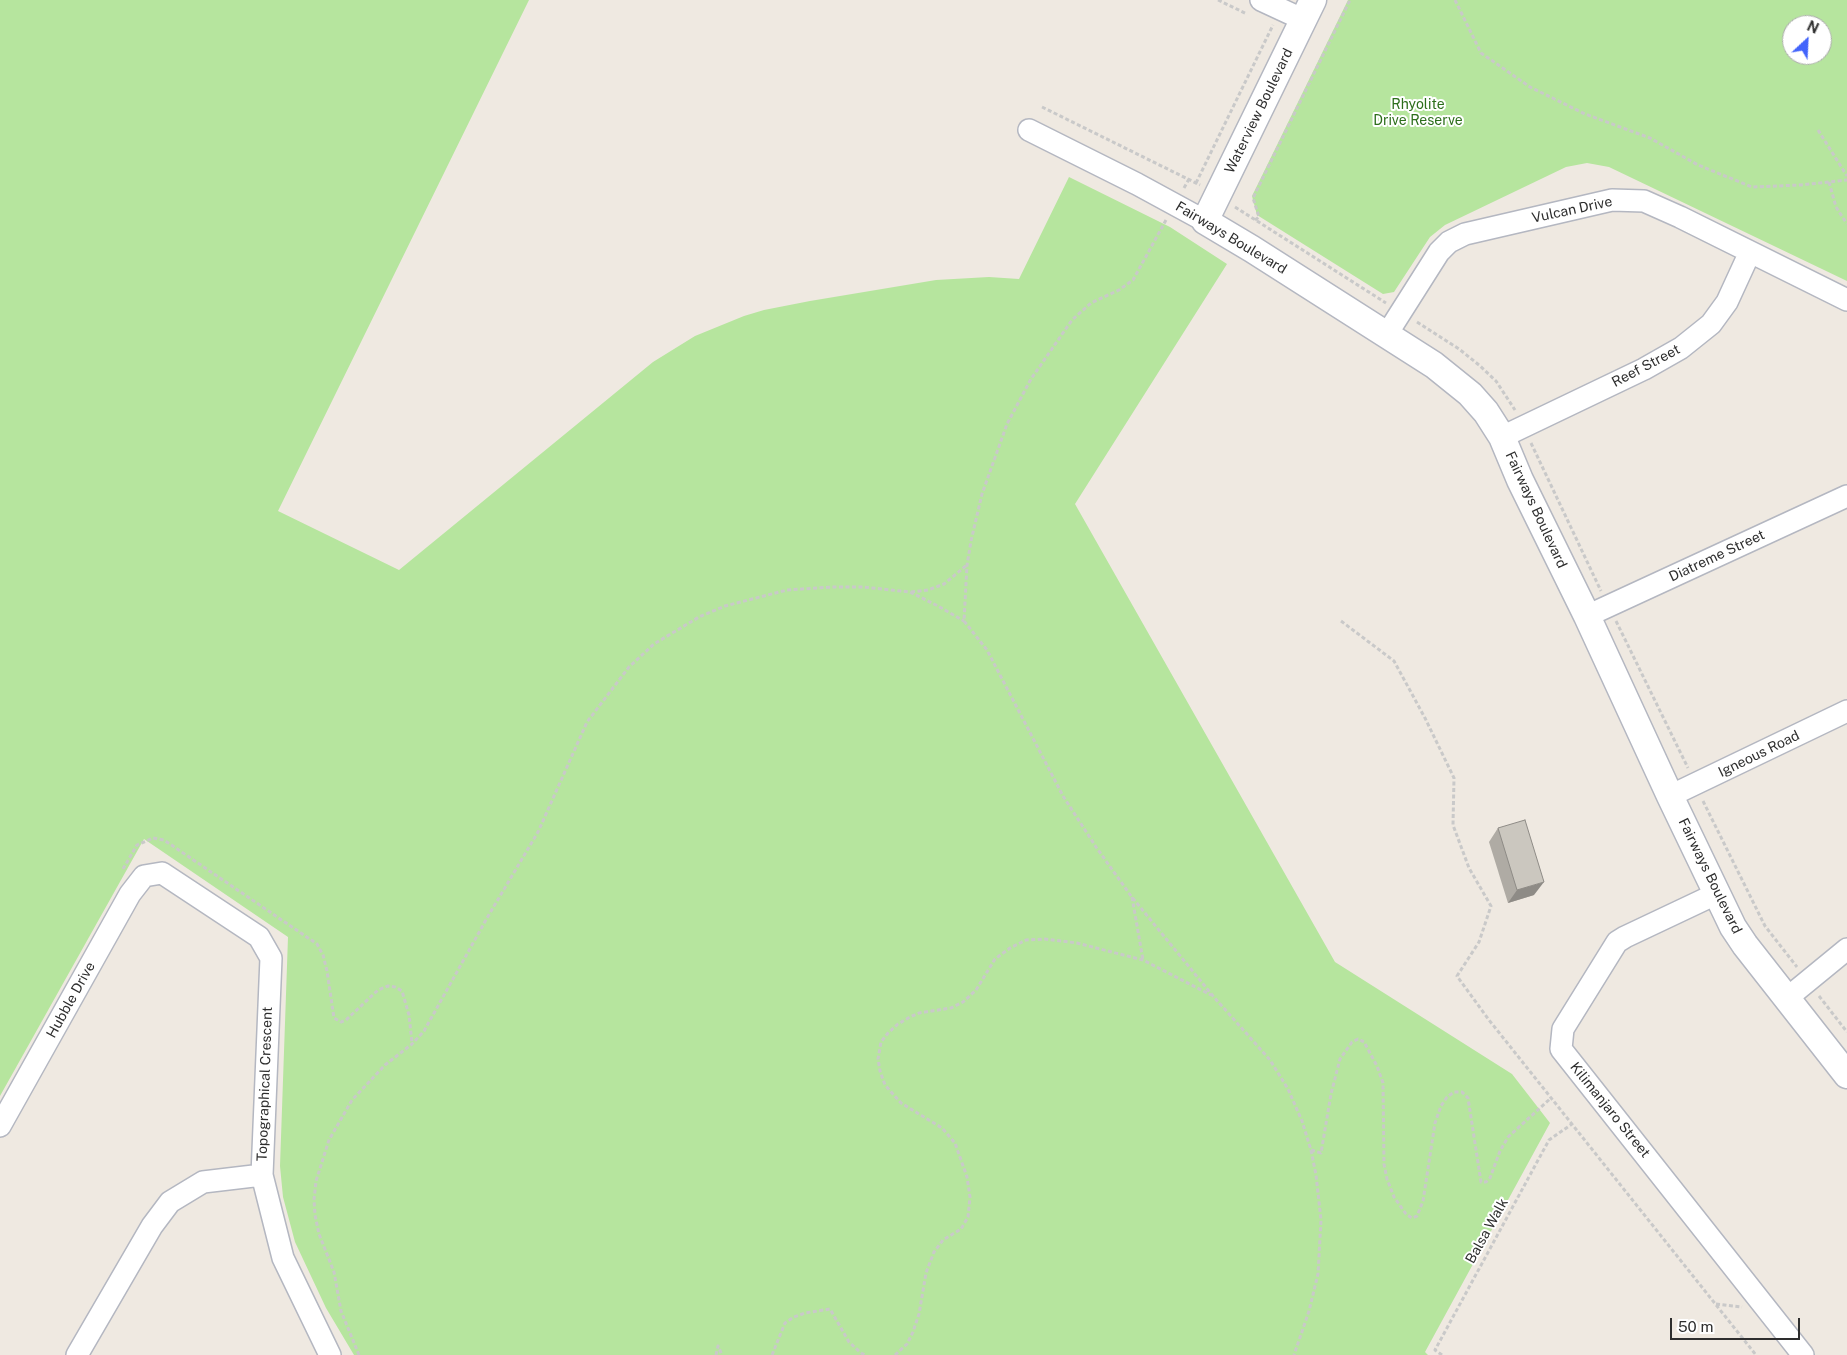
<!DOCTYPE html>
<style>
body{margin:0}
#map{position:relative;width:1847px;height:1355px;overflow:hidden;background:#efe9e1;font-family:"Public Sans",sans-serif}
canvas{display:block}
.north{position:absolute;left:1782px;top:15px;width:50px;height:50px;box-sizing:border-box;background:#fff;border:1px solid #ababab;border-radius:50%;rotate:25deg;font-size:14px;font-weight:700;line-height:20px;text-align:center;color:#2e2e2e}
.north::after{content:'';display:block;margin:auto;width:18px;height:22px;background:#4264fb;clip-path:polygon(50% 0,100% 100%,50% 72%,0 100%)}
.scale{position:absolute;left:1670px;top:1318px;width:130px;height:22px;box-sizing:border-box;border:2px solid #2e2e2e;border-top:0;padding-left:6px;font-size:15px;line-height:18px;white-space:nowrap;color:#2e2e2e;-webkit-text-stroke:4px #fff;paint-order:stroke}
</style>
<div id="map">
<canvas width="1847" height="1355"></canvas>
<div class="north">N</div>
<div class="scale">50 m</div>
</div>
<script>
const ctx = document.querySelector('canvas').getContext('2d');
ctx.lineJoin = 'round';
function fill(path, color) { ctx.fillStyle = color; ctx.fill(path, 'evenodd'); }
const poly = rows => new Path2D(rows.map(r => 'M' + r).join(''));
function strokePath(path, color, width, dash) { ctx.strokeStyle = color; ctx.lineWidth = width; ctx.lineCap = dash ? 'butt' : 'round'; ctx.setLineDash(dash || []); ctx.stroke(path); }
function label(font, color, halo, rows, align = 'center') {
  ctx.font = font + ' "Public Sans",sans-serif'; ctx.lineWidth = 4; ctx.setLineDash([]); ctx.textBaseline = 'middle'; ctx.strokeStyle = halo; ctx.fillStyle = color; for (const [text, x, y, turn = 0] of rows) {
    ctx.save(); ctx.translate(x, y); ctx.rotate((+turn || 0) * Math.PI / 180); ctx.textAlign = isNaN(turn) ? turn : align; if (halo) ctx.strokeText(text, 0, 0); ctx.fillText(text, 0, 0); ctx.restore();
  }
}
const green = poly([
 [0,0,529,0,278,511,399,570,653,362,695,336,744,316,764,310,810,301,936,280,989,277,1019,279,1069,177,1170,227,1227,264,1075,504,1335,962,1512,1074,1550,1123,1425,1352,1428,1355,354,1355,326,1308,295,1242,283,1197,280,1166,288,937,144,839,0,1096],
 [1348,0,1847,0,1847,281,1609,167,1587,163,1566,167,1445,225,1430,237,1394,292,1383,294,1257,215,1252,196],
 [1792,25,1822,25,1822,55,1792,55]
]);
const path = poly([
 [1218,0,1247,14],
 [1455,0,1481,53,1530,87,1585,114,1650,138,1698,165,1752,187,1801,185,1847,180],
 [1042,107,1200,185],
 [1818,130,1847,176],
 [1829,182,1836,207,1847,224],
 [1196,183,1273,25],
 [1184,188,1189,179],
 [1235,207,1386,303],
 [1166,220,1133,280,1119,290,1091,303,1072,320,1031,379,1007,424,982,494,971,541,967,565,964,621,987,650,1063,796,1096,847,1131,896,1213,996,1270,1060,1288,1089,1302,1121,1311,1150,1316,1175,1321,1220,1318,1274,1309,1311,1294,1355],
 [1255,220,1259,217,1253,198,1350,0],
 [1417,322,1459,349,1479,365,1496,381,1515,410],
 [1531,443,1601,591],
 [911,592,928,590,944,584,967,565],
 [1341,621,1394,661,1425,718,1454,778,1453,825,1469,868,1491,906,1479,942,1457,976,1489,1020,1756,1355],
 [1616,621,1688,768],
 [1703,801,1765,926,1797,967],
 [123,869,137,845,153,838,164,840,317,944,323,955,327,971,334,1018,341,1022,346,1020,378,990,388,986,395,987,402,991,409,1015,412,1043],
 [1132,897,1143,960],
 [1819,996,1847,1032],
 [1311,1150,1321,1153,1331,1094,1340,1059,1352,1042,1358,1039,1364,1042,1377,1066,1383,1083,1384,1164,1387,1179,1394,1197,1406,1214,1412,1218,1417,1216,1423,1201,1435,1123,1441,1106,1447,1097,1454,1092,1462,1092,1468,1098,1481,1182,1486,1182,1490,1178,1500,1151,1508,1137,1551,1098],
 [1716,1304,1742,1307],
 [359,1355,341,1311,334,1272,319,1234,315,1215,314,1200,316,1181,329,1140,352,1100,385,1065,412,1044,424,1031,487,918,538,832,587,722,629,667,654,644,699,617,725,606,787,590,832,587,863,587,910,592,938,606,964,621],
 [716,1355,718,1346,722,1355],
 [772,1355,785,1323,794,1317,805,1313,830,1309,849,1342,861,1353,865,1355],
 [895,1355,907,1344,913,1332,919,1314,926,1273,934,1252,943,1240,961,1229,968,1217,970,1197,967,1177,955,1143,942,1128,901,1103,885,1085,880,1071,878,1059,881,1042,888,1033,898,1024,910,1017,919,1013,951,1008,963,1002,976,990,995,959,1010,948,1026,940,1045,939,1077,943,1143,960,1211,995],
 [1442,1355,1435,1350,1549,1140,1572,1124]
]);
const minor = poly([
 [1261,0,1304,20],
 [1029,130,1137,184,1205,221],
 [1387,334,1439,252,1449,242,1465,234,1612,200,1644,201,1680,217,1847,300],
 [1502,437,1644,369,1681,348,1711,324,1727,302,1750,252],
 [1587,616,1847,496],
 [1670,796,1847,711],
 [1718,893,1625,937,1617,942,1563,1029,1561,1049,1803,1355],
 [1786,999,1847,949],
 [0,1126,130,894,144,876,162,873,259,937,271,958,262,1175,283,1258,330,1355],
 [77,1355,152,1226,170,1202,203,1182,262,1175]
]);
const tertiary = poly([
 [1313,0,1205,221,1252,249,1434,365,1470,394,1486,412,1502,437,1520,480,1587,616,1670,796,1733,927,1745,945,1847,1075]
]);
const wall = poly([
 [1498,828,1534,895,1508,903,1489,842]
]);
const shadedWall = poly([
 [1544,882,1534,895,1508,903,1517,890]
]);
const building = poly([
 [1525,820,1544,882,1517,890,1498,828,1525,820]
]);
const parkNames = [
 ["Rhyolite",1418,105],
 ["Drive Reserve",1418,121]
];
const streetNames = [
 ["Waterview Boulevard",1259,111,-64],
 ["Vulcan Drive",1572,210,-12],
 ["Fairways Boulevard",1231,238,31],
 ["Reef Street",1646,366,-28],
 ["Fairways Boulevard",1536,510,65],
 ["Diatreme Street",1717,556,-25],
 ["Igneous Road",1759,754,-26],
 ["Fairways Boulevard",1710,876,64],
 ["Hubble Drive",71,1000,-61],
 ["Topographical Crescent",265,1084,-88],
 ["Kilimanjaro Street",1610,1110,51],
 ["Balsa Walk",1487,1231,-61]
];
fill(green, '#b6e59e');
strokePath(minor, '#b4b7c1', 24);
strokePath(tertiary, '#b4b7c1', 29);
strokePath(path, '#c9c9c9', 3, [4, 2.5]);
strokePath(minor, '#fff', 21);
strokePath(tertiary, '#fff', 26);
fill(wall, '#afaba4');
fill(shadedWall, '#8e8b86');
fill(building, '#cbc7bf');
strokePath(building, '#8e8b86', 1);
label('14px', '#2c6e1b', '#fff', parkNames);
label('14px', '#2e2e2e', '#fff', streetNames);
</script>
